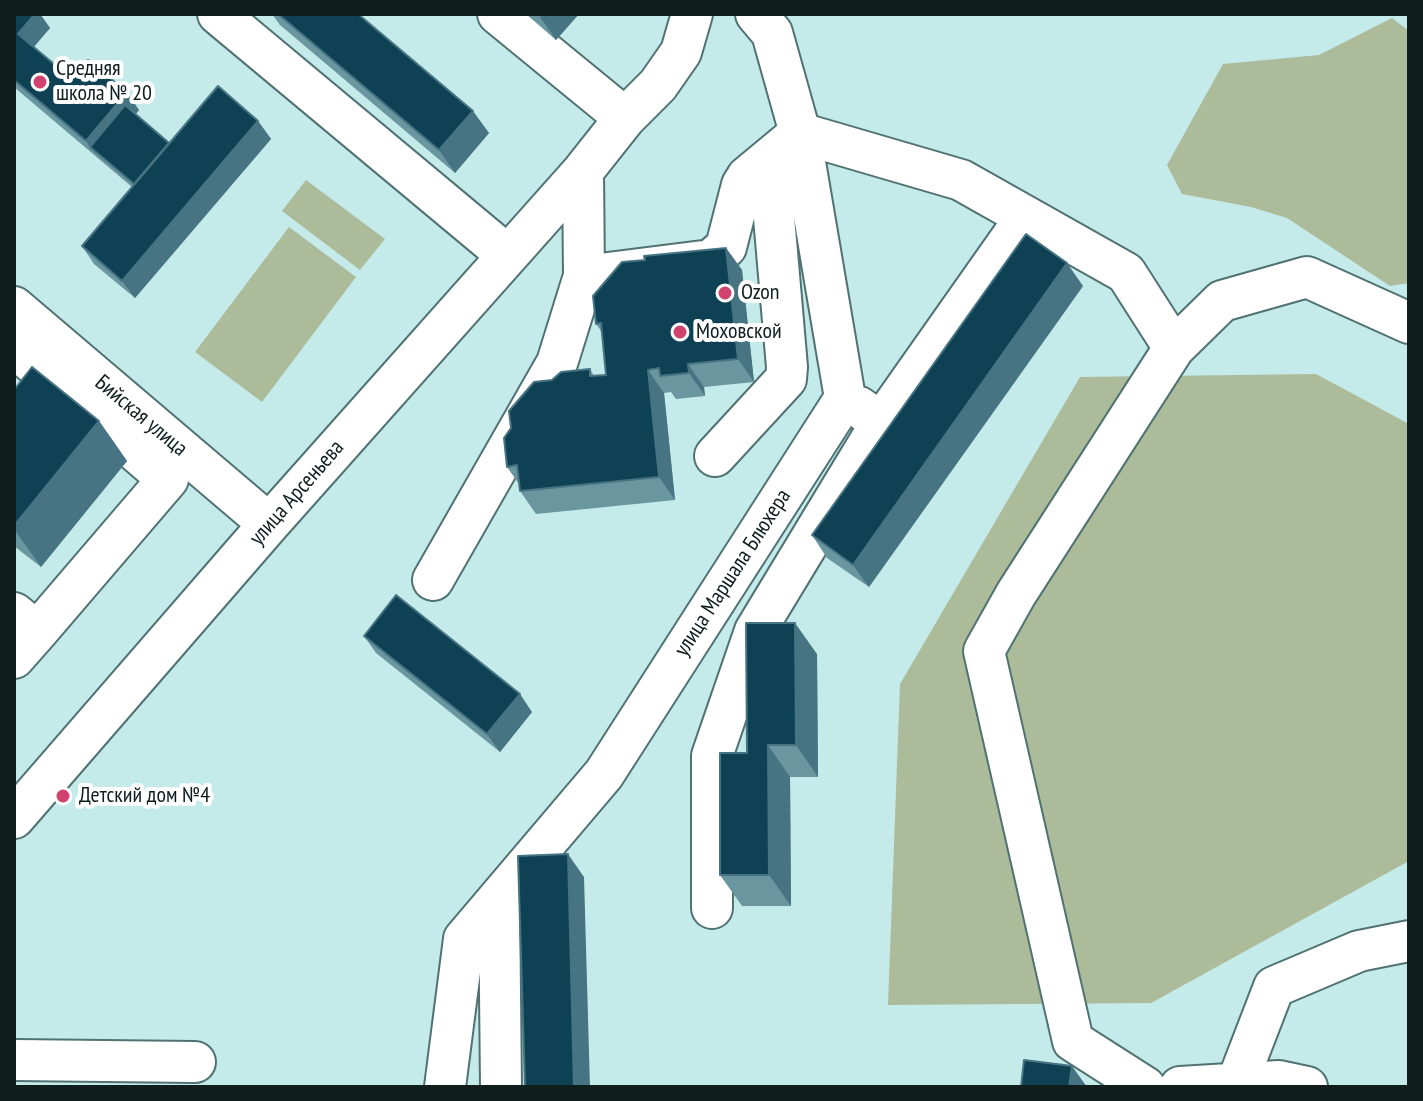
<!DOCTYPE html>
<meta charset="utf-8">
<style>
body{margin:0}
#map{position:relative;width:1423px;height:1101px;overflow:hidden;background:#c5eaea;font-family:"PT Sans Narrow",sans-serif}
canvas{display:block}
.frame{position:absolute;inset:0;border:16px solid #0f1d1d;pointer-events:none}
</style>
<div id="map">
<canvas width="1423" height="1101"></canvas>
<div class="frame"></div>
</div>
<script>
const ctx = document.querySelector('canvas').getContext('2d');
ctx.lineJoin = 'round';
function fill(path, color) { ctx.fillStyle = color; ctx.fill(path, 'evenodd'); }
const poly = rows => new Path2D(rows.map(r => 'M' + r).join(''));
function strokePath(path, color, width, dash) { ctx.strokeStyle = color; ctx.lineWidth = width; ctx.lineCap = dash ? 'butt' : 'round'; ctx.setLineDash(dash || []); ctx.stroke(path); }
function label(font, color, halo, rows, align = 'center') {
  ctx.font = font + ' "PT Sans Narrow",sans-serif'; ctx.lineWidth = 8; ctx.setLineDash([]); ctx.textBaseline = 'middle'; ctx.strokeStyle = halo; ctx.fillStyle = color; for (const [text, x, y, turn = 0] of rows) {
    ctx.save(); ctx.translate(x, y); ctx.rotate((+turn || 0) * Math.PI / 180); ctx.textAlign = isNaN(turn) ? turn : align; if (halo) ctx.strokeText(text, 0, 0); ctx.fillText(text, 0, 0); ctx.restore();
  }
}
const green = poly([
 [1392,18,1409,31,1409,283,1390,286,1287,218,1251,207,1182,194,1167,165,1223,64,1319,55],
 [306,180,385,239,360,270,282,211],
 [289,227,356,277,262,402,195,352],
 [1316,374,1409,424,1409,861,1151,1003,888,1005,900,684,1080,377]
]);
const minor = poly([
 [218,14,507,255],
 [498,14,625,118],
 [584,276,711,260,726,247,742,185,747,177,800,133,961,180,1126,273,1174,348,1222,301,1307,277,1409,323],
 [14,307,269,524],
 [14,347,168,479,37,632],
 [859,407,881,423,1026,217],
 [715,456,786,379,787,367,769,160],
 [433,580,557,363,584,276,583,171],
 [14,613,37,632,14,658],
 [14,818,269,524,583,171,625,118,658,85,681,52,692,14],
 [499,898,501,1087],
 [712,908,712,756,755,631,881,423],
 [14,1060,195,1062],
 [1237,1083,1274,987,1359,951,1409,941],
 [445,1087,464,939,604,774,845,398,800,133,772,33,756,14],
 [1145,1087,1073,1041,984,651,1016,594,1174,348],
 [1180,1087,1279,1081,1307,1087]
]);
const wall = poly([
 [14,14,40,14,50,28,34,47,72,79,139,110,136,114,169,143,258,121,271,139,135,298,94,264,82,246,132,187,14,87],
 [272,14,358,14,489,133,455,173,280,25],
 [526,14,579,14,556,40],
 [726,248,742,270,754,382,704,387,705,396,676,399,671,392,664,393,675,500,536,514,520,491,519,484,507,467,552,380,590,369,594,376,606,375,602,332,596,324],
 [1083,286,869,587,827,558,812,535],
 [14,390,99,421,127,461,41,567,14,546],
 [364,636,532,712,500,752,376,653],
 [817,654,818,777,790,777,791,906,742,906,720,875,747,753]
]);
const shadedWall = poly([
 [35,14,40,14,50,28,30,51,18,34],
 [543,14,579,14,556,40,540,17],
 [127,92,139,110,100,156,90,147,86,141],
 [473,111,489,133,455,173,439,150],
 [258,121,271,139,135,298,122,281],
 [726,248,742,270,754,382,738,359],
 [1067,263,1083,286,869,587,853,565],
 [688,364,704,387,705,396,689,373],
 [648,370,664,393,675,500,659,477],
 [99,421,127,461,41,567,14,529,14,526],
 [795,623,817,654,818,777,796,745],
 [520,694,532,712,500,752,487,734],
 [768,745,790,777,791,906,769,875],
 [568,854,584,877,590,1087,574,1087],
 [1072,1066,1087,1087,1069,1087]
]);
const building = poly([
 [14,14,35,14,18,34,72,79,88,60,127,92,86,141,14,80,14,14],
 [278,14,358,14,473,111,439,150,278,14],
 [218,86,258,121,122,281,82,246,218,86],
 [125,105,169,143,134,184,90,147,125,105],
 [1026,234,1067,263,853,565,812,535,1026,234],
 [726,248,738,359,688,364,689,373,660,376,659,368,648,370,659,477,520,491,517,465,507,467,504,438,511,428,509,411,534,382,552,380,561,372,590,369,590,376,606,375,601,323,596,324,593,296,622,262,645,260,644,256,726,248],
 [32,367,99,421,14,526,14,390,32,367],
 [396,595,520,694,487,734,364,636,396,595],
 [746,623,795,623,796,745,768,745,769,875,720,875,720,753,747,753,746,623],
 [568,854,574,1087,525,1087,518,856,568,854],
 [1024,1060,1072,1066,1069,1087,1021,1087,1024,1060]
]);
const markers = [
 [40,82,8,"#d1436e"],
 [725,293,8,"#d1436e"],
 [680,332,8,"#d1436e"],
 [63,796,8,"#d1436e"]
];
const poiNames = [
 ["Средняя",56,69],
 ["школа № 20",56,94],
 ["Ozon",741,293],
 ["Моховской",696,332],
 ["Детский дом №4",79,796]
];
const streetNames = [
 ["Бийская улица",141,416,40],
 ["улица Арсеньева",297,493,-49],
 ["улица Маршала Блюхера",733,573,-57]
];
fill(green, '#acbb9a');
strokePath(minor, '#517272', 44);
strokePath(minor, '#fff', 40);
fill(wall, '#6a96a0');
fill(shadedWall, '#467482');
fill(building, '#0f4155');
strokePath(building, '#467482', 2);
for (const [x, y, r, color] of markers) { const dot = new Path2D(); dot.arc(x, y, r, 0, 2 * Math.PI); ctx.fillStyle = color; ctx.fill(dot); strokePath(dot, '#fff', 3); }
label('22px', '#0f1d1d', '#fff', poiNames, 'left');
label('22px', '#0f1d1d', '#fff', streetNames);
</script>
